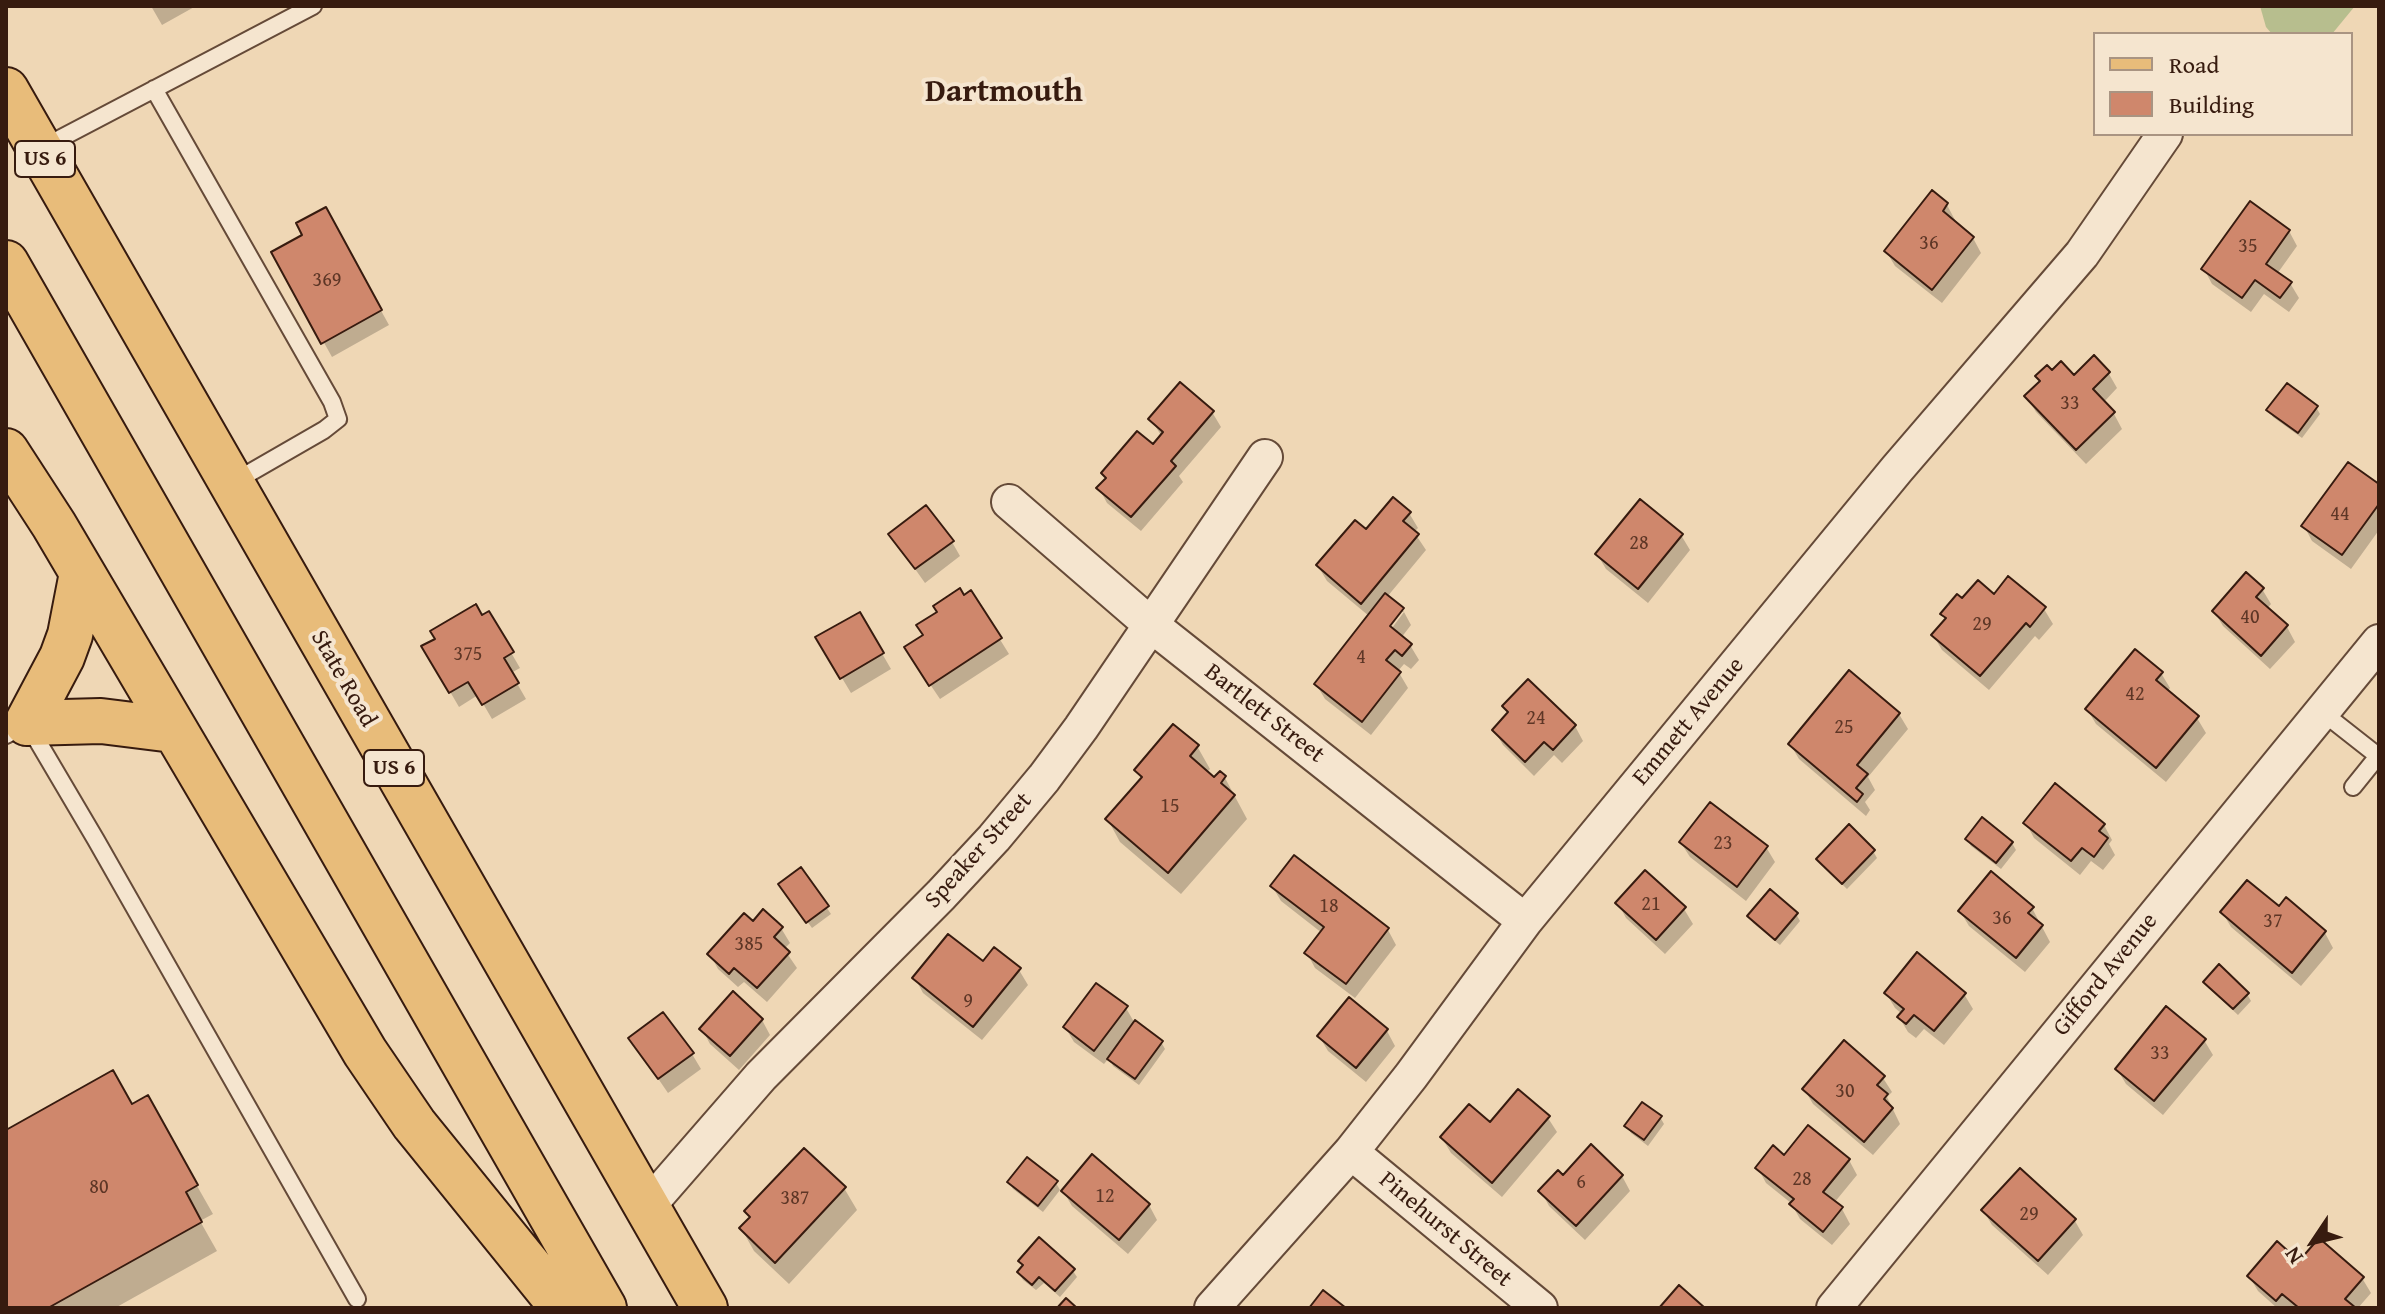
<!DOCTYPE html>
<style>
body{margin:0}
#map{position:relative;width:2385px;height:1314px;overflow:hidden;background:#efd7b5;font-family:"Gentium Book Plus",serif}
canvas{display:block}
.frame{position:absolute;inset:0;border:8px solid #371b0f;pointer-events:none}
.legend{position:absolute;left:2093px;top:32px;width:260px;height:104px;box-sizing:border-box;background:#f5e5cf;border:2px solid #a99482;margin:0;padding:10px 14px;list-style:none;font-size:24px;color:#371b0f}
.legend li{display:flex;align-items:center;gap:16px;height:40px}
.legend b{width:40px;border:2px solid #a99482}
.north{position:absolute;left:2273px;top:1202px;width:80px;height:80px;-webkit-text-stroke:6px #f5e5cf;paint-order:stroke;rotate:235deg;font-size:22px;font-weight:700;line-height:32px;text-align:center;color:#371b0f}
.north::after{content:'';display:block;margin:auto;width:28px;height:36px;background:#371b0f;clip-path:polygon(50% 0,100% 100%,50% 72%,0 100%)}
</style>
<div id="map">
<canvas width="2385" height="1314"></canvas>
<div class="frame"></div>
<ul class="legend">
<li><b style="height:10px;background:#e8bc7a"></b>Road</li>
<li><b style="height:22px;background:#cf876c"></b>Building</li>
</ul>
<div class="north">N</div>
</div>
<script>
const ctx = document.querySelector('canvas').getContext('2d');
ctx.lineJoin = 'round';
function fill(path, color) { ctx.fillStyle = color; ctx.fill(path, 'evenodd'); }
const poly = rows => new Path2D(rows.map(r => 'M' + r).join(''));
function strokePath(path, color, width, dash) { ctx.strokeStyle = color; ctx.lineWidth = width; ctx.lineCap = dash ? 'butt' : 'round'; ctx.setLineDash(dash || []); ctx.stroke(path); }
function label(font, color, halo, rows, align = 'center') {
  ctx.font = font + ' "Gentium Book Plus",serif'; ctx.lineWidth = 8; ctx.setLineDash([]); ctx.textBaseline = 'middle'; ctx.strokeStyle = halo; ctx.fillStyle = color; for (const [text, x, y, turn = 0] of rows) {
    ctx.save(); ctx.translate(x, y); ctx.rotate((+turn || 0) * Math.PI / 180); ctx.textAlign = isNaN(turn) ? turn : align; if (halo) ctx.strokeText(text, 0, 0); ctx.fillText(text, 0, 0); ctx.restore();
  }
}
const green = poly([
 [2260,6,2355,6,2332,34,2272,34,2266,27]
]);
const shadow = poly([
 [151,6,196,6,162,25],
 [1947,205,1955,220,1953,222,1973,238,1981,253,1942,303,1895,266,1886,251],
 [325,210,389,325,332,357,274,253,305,236],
 [2289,231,2297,246,2277,274,2290,283,2299,298,2289,312,2264,294,2251,312,2212,284,2204,269],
 [2094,358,2109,374,2117,388,2103,403,2114,414,2122,429,2086,464,2036,412,2027,397,2052,373,2073,378],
 [2316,407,2320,414,2302,438,2273,417,2269,410],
 [1212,412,1221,427,1179,476,1183,482,1141,531,1107,503,1099,488,1107,480,1103,474,1153,447,1162,437,1151,419],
 [2379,487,2379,530,2351,569,2312,541,2304,526],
 [1409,513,1418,528,1414,532,1426,550,1387,597,1404,612,1399,612,1382,633,1386,636,1404,612,1411,625,1401,638,1410,645,1419,660,1411,669,1404,664,1398,671,1408,688,1371,735,1325,699,1316,684,1369,616,1327,581,1318,566,1366,532],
 [891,535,952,542,960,556,925,583],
 [1681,535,1690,550,1648,603,1606,569,1597,554],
 [2262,589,2271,604,2267,609,2287,627,2295,642,2270,669,2223,626,2214,611],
 [971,593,1009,654,940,699,915,662,964,598],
 [1994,596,2044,609,2053,624,2039,640,2035,636,1989,690,1942,650,1933,635,1946,620,1943,614,1963,601],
 [488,613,520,668,511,673,526,699,492,719,478,695,459,707,424,647],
 [859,614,891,669,851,693,818,638],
 [2161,673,2170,688,2167,692,2197,718,2206,733,2166,782,2096,724,2087,709],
 [1504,706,1575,726,1583,741,1562,763,1554,755,1534,776,1503,745,1494,730,1509,714],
 [1899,714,1908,729,1868,777,1875,790,1865,802,1870,810,1866,816,1799,759,1790,744],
 [1197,746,1210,769,1206,773,1214,780,1225,778,1247,819,1181,894,1120,842,1108,820,1142,780,1136,770],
 [2026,823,2104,825,2112,840,2109,844,2115,855,2103,870,2091,861,2080,875,2034,838],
 [1967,839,2012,843,2016,850,2001,869,1971,846],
 [1681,843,1766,847,1775,862,1746,901,1690,857],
 [1873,851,1877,858,1847,889,1823,866,1819,859],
 [1294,858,1388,930,1396,945,1355,998,1315,968,1307,953,1322,933,1281,901,1272,886],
 [801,870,831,914,812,928,785,891],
 [1618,903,1684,909,1693,924,1665,954,1626,918],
 [2032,908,2050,942,2025,972,1969,926,1960,911],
 [2279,909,2325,933,2333,948,2301,986,2231,927,2222,912],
 [1796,914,1800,921,1780,945,1753,923,1749,916],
 [753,923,781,928,790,943,784,949,797,968,767,1002,744,982,738,987,718,969,710,954],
 [1019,970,1028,985,982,1040,923,993,915,978],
 [2206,982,2247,994,2251,1001,2238,1015,2210,989],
 [1886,993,1964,994,1973,1009,1944,1045,1924,1029,1916,1038,1908,1032,1899,1017,1902,1014,1895,1008],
 [1126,1008,1134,1022,1161,1042,1165,1049,1139,1085,1113,1066,1109,1058,1104,1064,1074,1042,1065,1027],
 [762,1020,770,1035,739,1070,710,1044,702,1029],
 [1387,1031,1395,1046,1366,1082,1328,1051,1319,1036],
 [631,1039,692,1054,701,1069,668,1093],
 [2204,1040,2213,1055,2163,1115,2126,1084,2117,1069],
 [1883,1078,1892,1092,1887,1097,1900,1124,1873,1155,1813,1104,1804,1089],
 [147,1098,213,1214,200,1221,217,1251,115,1308,6,1308,6,1132,132,1106],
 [1660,1117,1664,1124,1648,1146,1631,1133,1627,1126],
 [1548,1118,1557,1132,1502,1197,1451,1153,1442,1138],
 [1784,1157,1849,1160,1857,1175,1834,1203,1842,1209,1850,1224,1832,1245,1800,1219,1791,1203,1766,1183,1758,1168],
 [2020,1171,2075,1221,2083,1235,2048,1275,1992,1225,1983,1210],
 [1622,1176,1630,1191,1585,1240,1549,1206,1541,1191,1563,1178],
 [1009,1182,1056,1183,1060,1190,1043,1212,1013,1189],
 [844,1188,857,1210,789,1284,754,1251,741,1228,751,1218,747,1212],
 [1063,1191,1149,1205,1157,1220,1128,1254,1072,1206],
 [1021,1261,1073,1271,1077,1277,1060,1297,1044,1283,1036,1290,1023,1280,1019,1273,1024,1267],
 [2300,1263,2362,1278,2371,1293,2358,1308,2277,1308,2258,1291,2249,1276]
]);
const building = poly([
 [1932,190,1948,203,1943,211,1974,237,1932,290,1884,251,1932,190],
 [2250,201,2290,230,2266,264,2292,282,2280,298,2255,280,2242,298,2201,269,2250,201],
 [326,207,382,310,321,344,271,252,302,235,296,223,326,207],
 [2094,355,2110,372,2093,389,2115,412,2076,450,2024,396,2040,381,2035,376,2047,365,2052,370,2061,361,2074,375,2094,355],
 [1180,382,1214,411,1171,461,1176,466,1131,517,1096,488,1106,478,1101,473,1137,431,1153,444,1163,432,1148,419,1180,382],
 [2287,383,2318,406,2298,433,2266,410,2287,383],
 [2348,462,2379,484,2379,504,2342,555,2301,526,2348,462],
 [1393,497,1411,512,1403,521,1419,534,1361,604,1316,565,1355,520,1366,529,1393,497],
 [1640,499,1683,534,1638,589,1595,554,1640,499],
 [926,505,954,541,915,569,888,534,926,505],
 [2246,572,2264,588,2256,597,2288,625,2261,656,2212,611,2246,572],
 [2008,576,2046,607,2030,627,2026,623,1980,676,1931,635,1946,618,1940,614,1957,594,1962,598,1978,580,1994,594,2008,576],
 [960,588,964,595,971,590,1002,638,929,686,904,647,923,635,916,625,937,612,933,606,960,588],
 [1385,593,1404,608,1390,626,1412,644,1402,656,1395,650,1386,660,1401,672,1362,722,1314,684,1385,593],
 [476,604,482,615,489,611,514,652,504,658,519,683,482,705,468,682,449,693,421,646,435,639,430,631,476,604],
 [860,612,884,653,840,679,815,637,860,612],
 [2135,649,2163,672,2156,680,2199,716,2156,768,2085,709,2135,649],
 [1849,670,1900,713,1857,765,1868,774,1856,788,1863,794,1857,802,1788,744,1849,670],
 [1528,679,1576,725,1553,750,1544,742,1525,762,1492,730,1508,712,1502,706,1528,679],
 [1173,724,1199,745,1190,756,1214,777,1220,771,1226,776,1221,783,1235,795,1168,873,1105,819,1142,777,1134,770,1173,724],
 [2055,783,2105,824,2099,831,2108,838,2094,857,2082,848,2071,861,2023,823,2055,783],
 [1710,802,1768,846,1737,887,1679,842,1710,802],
 [1982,817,2013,842,1996,863,1965,839,1982,817],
 [1849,824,1875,850,1842,884,1816,859,1849,824],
 [1294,855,1389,928,1346,984,1304,953,1324,927,1270,886,1294,855],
 [801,867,829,906,806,923,778,884,801,867],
 [1645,870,1686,907,1656,940,1615,903,1645,870],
 [1991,871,2034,907,2028,913,2043,925,2016,958,1958,911,1991,871],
 [2247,880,2279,906,2286,897,2326,931,2292,973,2220,912,2247,880],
 [1770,889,1798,913,1775,940,1747,916,1770,889],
 [763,909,783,927,774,937,790,952,757,988,734,968,729,974,707,954,744,913,753,921,763,909],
 [948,934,983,961,994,947,1021,968,973,1027,912,978,948,934],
 [1917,952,1966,993,1934,1031,1914,1015,1906,1024,1897,1017,1904,1009,1884,993,1917,952],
 [2219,964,2249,993,2233,1009,2203,982,2219,964],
 [1096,983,1128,1006,1094,1051,1063,1027,1096,983],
 [733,991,763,1019,730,1056,699,1029,733,991],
 [1349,997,1388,1029,1356,1068,1317,1036,1349,997],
 [2166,1006,2206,1039,2154,1101,2115,1069,2166,1006],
 [663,1012,694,1053,658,1079,628,1038,663,1012],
 [1135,1020,1163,1041,1135,1079,1107,1059,1135,1020],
 [1844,1040,1885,1076,1877,1085,1888,1094,1884,1099,1893,1108,1864,1142,1802,1089,1844,1040],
 [113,1070,132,1104,148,1095,198,1185,186,1192,202,1222,48,1308,6,1308,6,1130,113,1070],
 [1518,1089,1550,1116,1492,1183,1440,1137,1469,1104,1490,1122,1518,1089],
 [1642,1102,1662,1116,1644,1140,1624,1126,1642,1102],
 [1808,1125,1850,1159,1823,1192,1843,1207,1823,1232,1789,1204,1794,1199,1755,1168,1773,1145,1784,1155,1808,1125],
 [1591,1144,1623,1175,1576,1226,1538,1191,1558,1170,1563,1175,1591,1144],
 [804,1148,846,1187,775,1263,739,1228,750,1217,744,1211,804,1148],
 [1092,1154,1150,1204,1119,1240,1061,1191,1092,1154],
 [1027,1157,1058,1181,1038,1206,1007,1182,1027,1157],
 [2020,1168,2076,1219,2038,1261,1981,1210,2020,1168],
 [1039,1237,1075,1269,1055,1291,1039,1277,1032,1285,1017,1272,1023,1265,1018,1261,1039,1237],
 [2319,1238,2364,1277,2345,1299,2356,1308,2299,1308,2282,1294,2276,1301,2247,1276,2277,1241,2299,1261,2319,1238],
 [1679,1285,1705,1308,1659,1308,1679,1285],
 [1323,1290,1346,1308,1309,1308,1323,1290],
 [1066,1298,1077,1308,1057,1308,1066,1298]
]);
const lane = poly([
 [154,89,332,402,338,419,324,430,232,483],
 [42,148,313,6],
 [2322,712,2378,756,2353,787],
 [6,735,27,723,96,840,357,1299]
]);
const street = poly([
 [1009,502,1150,624,1525,921],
 [1351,1152,1540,1308],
 [647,1207,761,1076,941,895,994,838,1044,778,1081,728,1265,457],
 [1212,1308,1351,1152,1411,1076,1525,921,1897,469,2082,254,2165,134],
 [1834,1308,2379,642]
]);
const primary = poly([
 [6,90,705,1308],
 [6,263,604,1308],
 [6,451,54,525,365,1052,414,1124,563,1308],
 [27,723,62,657,70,635,82,573],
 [27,723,101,721,173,730]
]);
const numberNames = [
 ["36",1929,244],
 ["35",2248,247],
 ["369",327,281],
 ["33",2070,404],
 ["44",2340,515],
 ["28",1639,544],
 ["40",2250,618],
 ["29",1982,625],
 ["375",468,655],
 ["4",1361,658],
 ["42",2135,695],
 ["24",1536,719],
 ["25",1844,728],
 ["15",1170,807],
 ["23",1723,844],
 ["21",1651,905],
 ["18",1329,907],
 ["36",2002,919],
 ["37",2273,922],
 ["385",749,945],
 ["9",968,1002],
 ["33",2160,1054],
 ["30",1845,1092],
 ["28",1802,1180],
 ["6",1581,1183],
 ["80",99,1188],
 ["12",1105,1197],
 ["387",795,1199],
 ["29",2029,1215]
];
const shields = [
 [45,159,60],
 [394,768,60]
];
const shieldNames = [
 ["US 6",45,159],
 ["US 6",394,768]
];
const streetNames = [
 ["State Road",343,679,60],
 ["Bartlett Street",1264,714,38],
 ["Emmett Avenue",1689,722,-50],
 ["Speaker Street",979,851,-48],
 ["Gifford Avenue",2106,975,-51],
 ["Pinehurst Street",1445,1230,40]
];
const districtNames = [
 ["Dartmouth",1004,93]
];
fill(green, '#b7be8e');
fill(shadow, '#0003');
fill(building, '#cf876c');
strokePath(building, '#371b0f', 2);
strokePath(lane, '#654a38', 20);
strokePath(street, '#654a38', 38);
strokePath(primary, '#371b0f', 48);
strokePath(lane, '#f5e5cf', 16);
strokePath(street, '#f5e5cf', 34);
strokePath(primary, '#e8bc7a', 44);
label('20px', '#5d3626', null, numberNames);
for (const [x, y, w] of shields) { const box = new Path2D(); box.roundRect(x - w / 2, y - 18, w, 36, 6); ctx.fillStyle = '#f5e5cf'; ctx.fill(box); strokePath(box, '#371b0f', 2); }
label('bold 22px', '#371b0f', null, shieldNames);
label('24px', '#371b0f', '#f5e5cf', streetNames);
label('bold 32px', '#371b0f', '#f5e5cf', districtNames);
</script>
